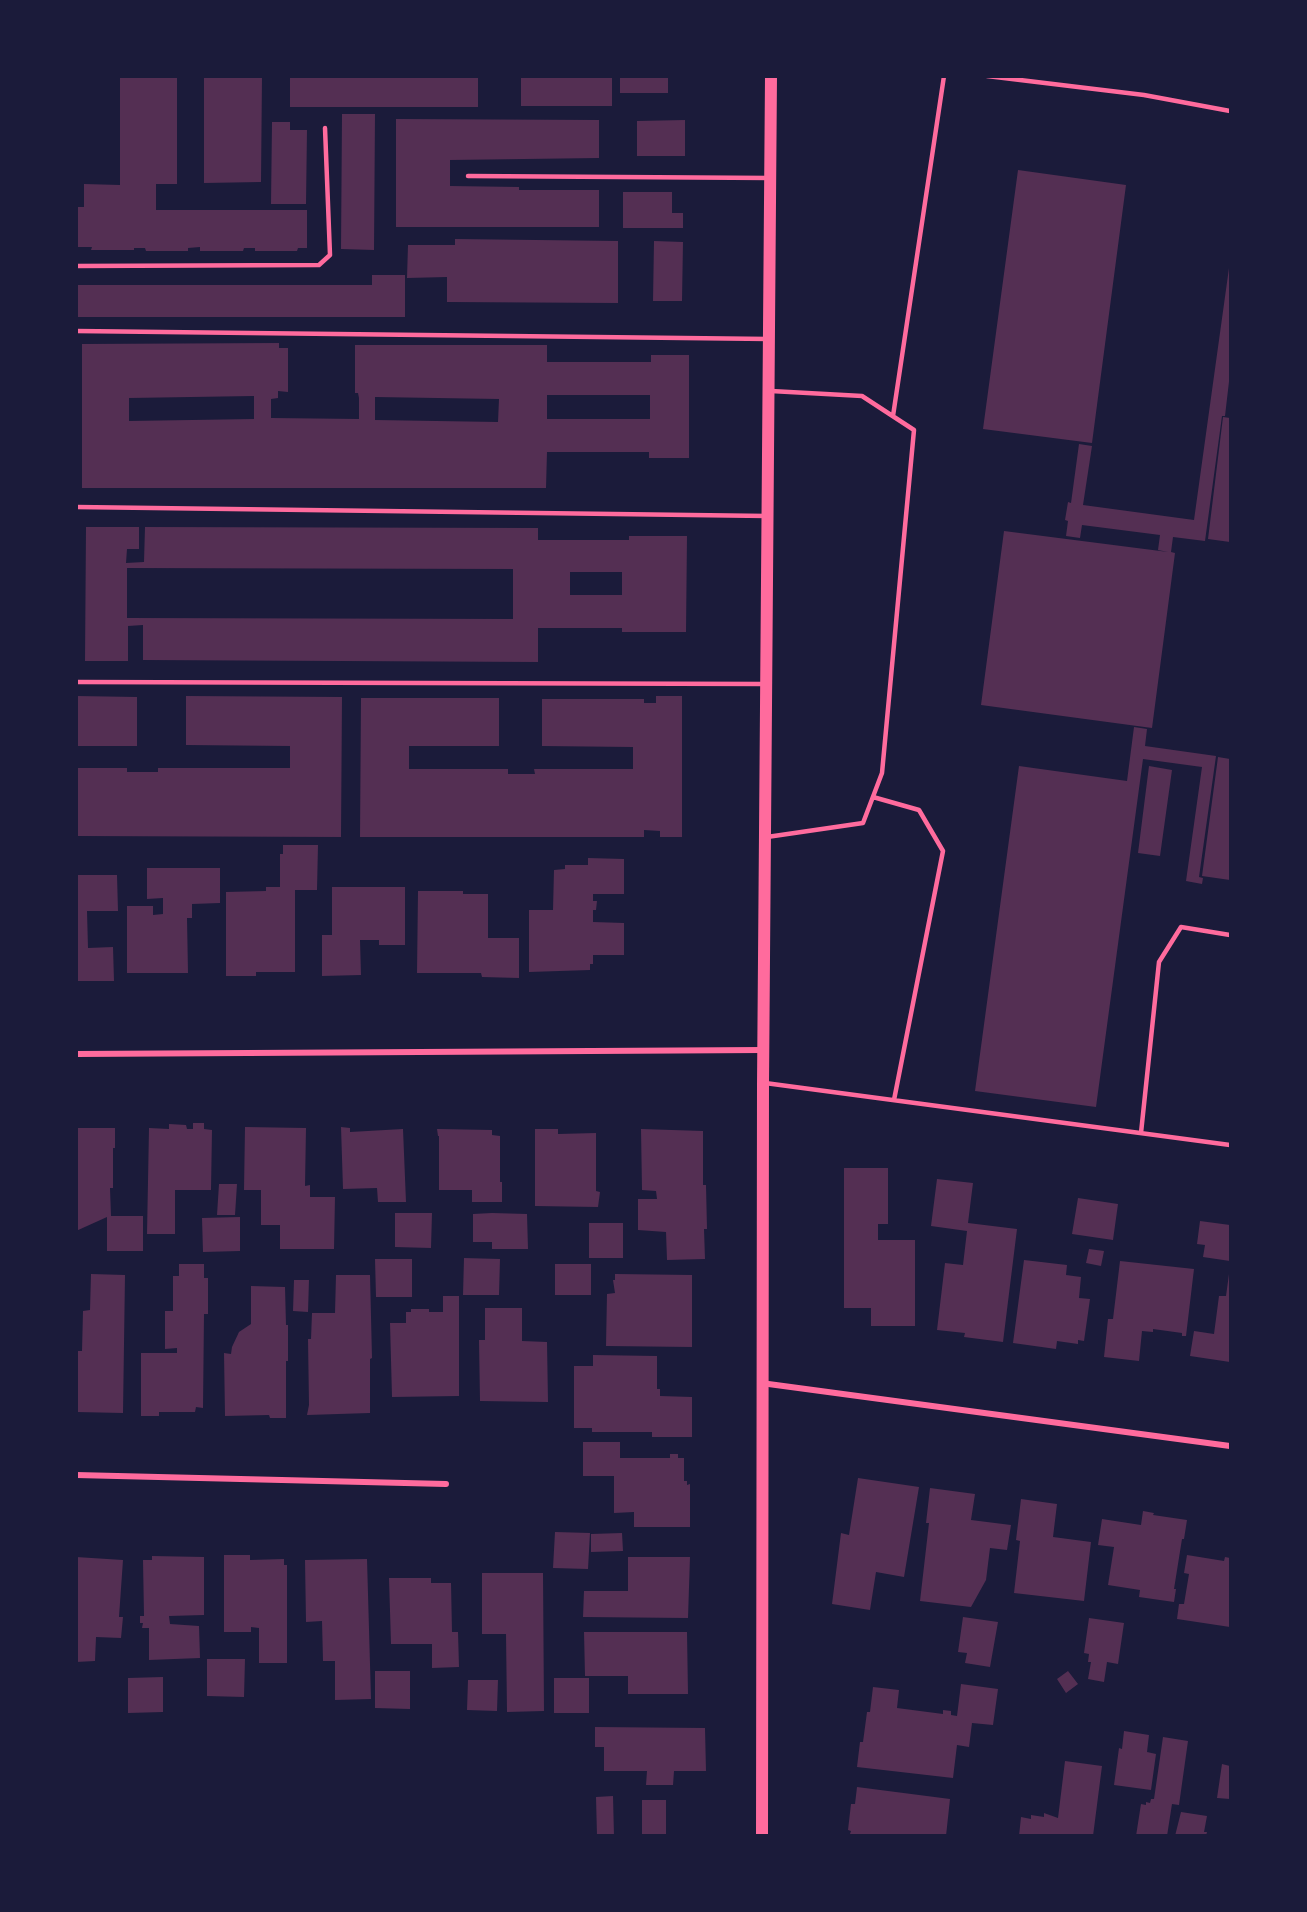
<!DOCTYPE html>
<style>
body{margin:0}
#map{position:relative;width:1307px;height:1912px;overflow:hidden;background:#1b1b3a;font-family:"Sofia Sans Condensed",sans-serif}
canvas{display:block}
.frame{position:absolute;inset:0;border:78px solid #1b1b3a;pointer-events:none}
</style>
<div id="map">
<canvas width="1307" height="1912"></canvas>
<div class="frame"></div>
</div>
<script>
const ctx = document.querySelector('canvas').getContext('2d');
ctx.lineJoin = 'round';
function fill(path, color) { ctx.fillStyle = color; ctx.fill(path, 'evenodd'); }
const poly = rows => new Path2D(rows.map(r => 'M' + r).join(''));
function strokePath(path, color, width, dash) { ctx.strokeStyle = color; ctx.lineWidth = width; ctx.lineCap = dash ? 'butt' : 'round'; ctx.setLineDash(dash || []); ctx.stroke(path); }
const building = poly([
 [120,76,177,76,177,184,156,184,156,210,307,210,307,248,298,248,297,251,255,251,255,248,244,248,243,251,200,251,200,247,188,248,188,251,146,251,145,248,134,248,134,250,91,250,92,247,76,247,76,207,84,207,84,184,120,185],
 [204,76,262,76,261,182,204,183],
 [290,76,478,76,478,107,290,107],
 [521,76,612,76,612,106,521,106],
 [620,76,668,76,668,93,620,93],
 [342,114,375,114,374,250,341,249],
 [396,119,599,120,599,158,450,160,450,186,519,187,519,190,599,190,599,227,396,227],
 [685,120,685,156,637,156,637,121],
 [272,122,290,122,290,130,307,130,306,204,271,204],
 [1018,170,1126,185,1092,443,983,429],
 [623,192,672,192,672,213,683,213,683,228,623,228],
 [455,239,618,241,618,303,447,302,447,277,407,278,408,245,455,245],
 [654,241,683,242,682,301,653,301],
 [1229,268,1230,373,1225,416,1222,416,1205,541,1173,537,1171,552,1175,553,1152,728,981,705,1004,531,1168,552,1158,550,1160,535,1082,525,1080,538,1066,536,1068,521,1065,520,1068,502,1071,503,1079,444,1092,446,1083,505,1194,520],
 [372,275,405,275,405,317,76,317,76,285,372,285],
 [279,343,279,348,288,348,288,392,278,391,278,398,271,399,271,418,359,419,359,398,358,393,355,393,355,345,547,345,547,362,651,362,651,355,689,355,689,458,649,458,649,452,547,452,546,488,82,488,82,344],
 [547,395,650,395,650,419,547,419],
 [254,396,254,419,129,421,129,398],
 [375,397,499,399,498,422,375,420],
 [1223,417,1230,418,1230,542,1208,539],
 [86,527,139,527,139,549,127,549,126,563,144,562,145,527,538,528,538,540,629,540,629,536,687,536,686,632,622,632,622,628,538,628,538,662,143,660,143,625,128,626,128,661,85,661],
 [127,568,513,569,513,619,127,618],
 [570,572,622,572,622,595,570,595],
 [76,696,137,697,137,746,76,746],
 [186,696,342,697,341,837,76,836,76,768,127,768,127,772,158,772,158,768,290,768,290,746,186,745],
 [656,696,682,696,682,837,660,837,660,831,644,830,644,837,360,837,361,698,499,698,499,746,409,746,409,769,508,769,508,774,535,774,534,769,633,769,633,747,542,746,542,699,644,699,644,703,656,703],
 [1134,727,1147,729,1145,746,1216,756,1199,877,1203,878,1202,884,1186,881,1202,767,1143,759,1096,1107,975,1091,1019,766,1127,781],
 [1218,757,1230,759,1230,880,1202,876],
 [1149,766,1172,770,1160,856,1138,853],
 [283,845,318,845,317,890,295,890,295,972,256,972,256,976,226,976,226,892,266,891,266,887,280,887,280,854,283,854],
 [588,858,624,859,624,894,593,894,593,901,597,901,596,910,593,910,593,922,624,923,624,955,593,955,593,964,590,964,590,970,529,972,529,910,553,910,554,870,565,869,565,865,588,865],
 [147,868,220,868,220,903,192,904,192,918,187,918,188,973,127,973,127,906,153,906,153,915,163,914,163,898,147,899],
 [76,875,117,875,118,911,87,911,88,948,113,947,114,981,76,981],
 [332,887,405,887,405,945,379,945,379,940,360,940,361,975,322,976,322,935,332,935],
 [418,891,463,891,463,894,488,894,488,938,519,938,519,978,482,977,481,973,417,973],
 [193,1123,204,1123,204,1129,212,1130,211,1190,175,1190,175,1234,147,1234,149,1128,169,1129,169,1124,186,1125,187,1129,193,1129],
 [245,1127,306,1128,305,1186,310,1185,310,1197,335,1197,334,1249,280,1249,280,1225,261,1225,261,1190,244,1190],
 [341,1127,350,1128,350,1132,403,1129,406,1202,378,1202,377,1188,343,1189],
 [76,1128,115,1128,115,1148,113,1148,113,1188,110,1188,111,1216,143,1216,143,1251,107,1251,107,1217,76,1231],
 [437,1129,492,1130,492,1135,500,1136,500,1182,502,1182,502,1202,472,1202,472,1190,439,1190,439,1136,438,1136],
 [535,1129,558,1129,558,1134,596,1133,596,1191,600,1192,598,1207,535,1206],
 [641,1129,703,1131,703,1185,706,1185,707,1229,704,1229,705,1259,667,1260,666,1232,638,1230,638,1199,657,1199,656,1191,642,1190],
 [844,1168,888,1168,888,1224,878,1224,878,1240,915,1240,915,1326,871,1326,871,1308,844,1308],
 [937,1179,973,1183,968,1223,1017,1229,1003,1342,964,1337,965,1333,937,1330,945,1263,963,1265,967,1231,931,1226],
 [219,1184,237,1184,235,1215,217,1215],
 [1078,1198,1118,1204,1113,1240,1072,1234],
 [395,1213,432,1213,431,1248,395,1247],
 [492,1213,527,1214,528,1249,492,1249,492,1242,473,1242,473,1214],
 [240,1217,240,1251,203,1252,202,1218],
 [1200,1221,1230,1225,1230,1261,1203,1257,1205,1245,1197,1244],
 [589,1223,623,1223,623,1258,589,1258],
 [1089,1249,1104,1251,1101,1266,1086,1263],
 [464,1258,500,1259,499,1295,463,1295],
 [375,1259,412,1259,412,1297,376,1297],
 [1024,1260,1067,1265,1066,1275,1081,1277,1079,1298,1090,1299,1084,1341,1078,1340,1078,1344,1057,1341,1056,1349,1013,1343],
 [1120,1261,1194,1269,1186,1336,1182,1336,1182,1333,1153,1329,1153,1332,1142,1331,1139,1361,1104,1357,1108,1319,1113,1319],
 [179,1264,204,1264,204,1278,208,1278,208,1314,204,1314,203,1408,196,1407,195,1412,159,1412,159,1416,141,1416,141,1353,177,1353,177,1348,165,1349,165,1311,173,1311,173,1276,179,1276],
 [555,1264,591,1264,591,1295,555,1295],
 [91,1274,125,1275,123,1413,76,1412,76,1351,82,1351,83,1311,90,1310],
 [615,1274,692,1275,692,1347,606,1346,607,1294,615,1293,613,1280,615,1280],
 [1229,1274,1230,1362,1190,1356,1194,1331,1214,1334,1219,1296,1226,1296],
 [336,1275,370,1275,372,1358,370,1359,370,1413,307,1415,309,1405,308,1339,311,1339,312,1313,335,1313],
 [294,1280,309,1280,308,1312,293,1311],
 [251,1286,285,1287,286,1325,288,1325,288,1361,286,1361,286,1418,270,1418,269,1415,225,1416,224,1353,231,1354,232,1347,239,1332,251,1324],
 [443,1296,459,1296,459,1396,392,1397,390,1323,406,1323,406,1312,411,1312,411,1309,429,1309,429,1312,443,1312],
 [485,1308,522,1308,522,1341,547,1342,548,1402,480,1401,479,1340,485,1340],
 [593,1355,657,1356,657,1389,660,1389,660,1396,692,1397,692,1437,652,1437,652,1432,592,1432,592,1428,574,1428,574,1366,593,1366],
 [583,1442,620,1442,620,1458,670,1458,670,1454,678,1454,678,1458,684,1458,684,1481,687,1481,687,1485,690,1484,690,1527,634,1527,634,1512,614,1513,614,1476,583,1476],
 [858,1478,919,1487,904,1577,876,1572,870,1610,832,1604,841,1533,849,1535],
 [930,1488,975,1494,971,1520,1011,1525,1007,1550,990,1548,986,1580,971,1607,920,1601,929,1523,926,1523],
 [1021,1499,1057,1504,1053,1537,1091,1542,1084,1601,1014,1593,1020,1541,1016,1540],
 [1143,1511,1154,1513,1153,1515,1187,1520,1184,1539,1182,1539,1174,1589,1176,1589,1174,1602,1139,1597,1140,1590,1108,1585,1114,1547,1098,1545,1102,1519,1141,1525],
 [555,1532,590,1533,588,1569,553,1568],
 [622,1533,623,1551,591,1552,591,1534],
 [224,1555,250,1555,250,1560,284,1559,284,1565,287,1565,287,1663,259,1663,259,1628,251,1627,251,1632,224,1632],
 [1187,1555,1224,1561,1225,1557,1230,1558,1230,1627,1177,1619,1179,1604,1184,1604,1189,1574,1184,1573],
 [152,1556,204,1557,204,1615,169,1616,170,1624,199,1626,200,1658,149,1660,149,1628,142,1628,143,1623,140,1623,140,1616,144,1616,143,1560,152,1560],
 [76,1557,123,1560,119,1617,123,1617,121,1638,96,1637,95,1661,76,1662],
 [628,1557,690,1557,688,1618,583,1617,584,1591,628,1591],
 [367,1559,371,1699,335,1700,335,1661,323,1661,322,1621,306,1622,305,1560],
 [482,1573,543,1573,544,1711,507,1712,506,1634,482,1634],
 [389,1578,431,1578,431,1583,451,1583,452,1632,458,1632,459,1667,432,1668,432,1644,391,1644],
 [963,1617,998,1622,990,1667,965,1663,967,1653,958,1652],
 [1089,1618,1124,1623,1118,1664,1107,1662,1104,1682,1088,1679,1091,1662,1088,1662,1089,1654,1084,1653],
 [584,1632,687,1632,688,1694,628,1694,628,1676,585,1676],
 [207,1659,245,1659,244,1697,207,1696],
 [375,1671,410,1671,410,1709,375,1708],
 [1068,1671,1078,1684,1066,1693,1057,1679],
 [163,1677,163,1712,128,1713,128,1678],
 [554,1678,589,1678,589,1713,554,1713],
 [468,1680,498,1680,497,1711,467,1710],
 [961,1684,998,1689,993,1725,972,1723,969,1747,957,1745,953,1778,857,1767,860,1742,863,1742,867,1712,870,1712,873,1687,899,1690,897,1708,943,1714,943,1710,951,1711,951,1715,957,1716],
 [595,1727,705,1728,706,1771,674,1771,673,1785,646,1785,647,1771,604,1771,604,1747,595,1747],
 [1124,1731,1149,1735,1147,1752,1156,1754,1151,1790,1114,1785,1119,1748,1122,1749],
 [1163,1737,1188,1741,1179,1805,1172,1804,1167,1836,1136,1836,1141,1804,1146,1805,1146,1802,1150,1803,1151,1799,1154,1799],
 [1065,1761,1102,1766,1093,1836,1019,1836,1021,1817,1031,1819,1031,1815,1044,1817,1044,1813,1058,1818],
 [1222,1764,1230,1766,1230,1799,1217,1798],
 [857,1787,950,1799,946,1836,853,1836,850,1834,851,1831,848,1830,851,1804,855,1804],
 [613,1796,614,1836,597,1836,596,1797],
 [642,1800,666,1800,666,1836,642,1836],
 [1181,1812,1207,1816,1204,1832,1207,1832,1206,1836,1175,1836]
]);
const service = poly([
 [987,76,1144,95,1230,111],
 [468,176,770,178],
 [76,266,319,265,330,255,325,128],
 [76,331,769,339],
 [893,416,944,76],
 [76,507,767,516],
 [76,682,764,684],
 [873,797,919,810,943,851,894,1100],
 [767,837,863,823,882,773,914,430,862,396,771,391],
 [765,1083,1230,1145],
 [1141,1133,1159,962,1181,927,1230,935]
]);
const minor = poly([
 [76,1054,763,1050],
 [761,1383,1230,1446],
 [76,1475,446,1484]
]);
const secondary = poly([
 [762,1836,763,1083,771,76]
]);
fill(building, '#542f53');
strokePath(service, '#ff6b9d', 4.5);
strokePath(minor, '#ff6b9d', 6);
strokePath(secondary, '#ff6b9d', 12);
</script>
